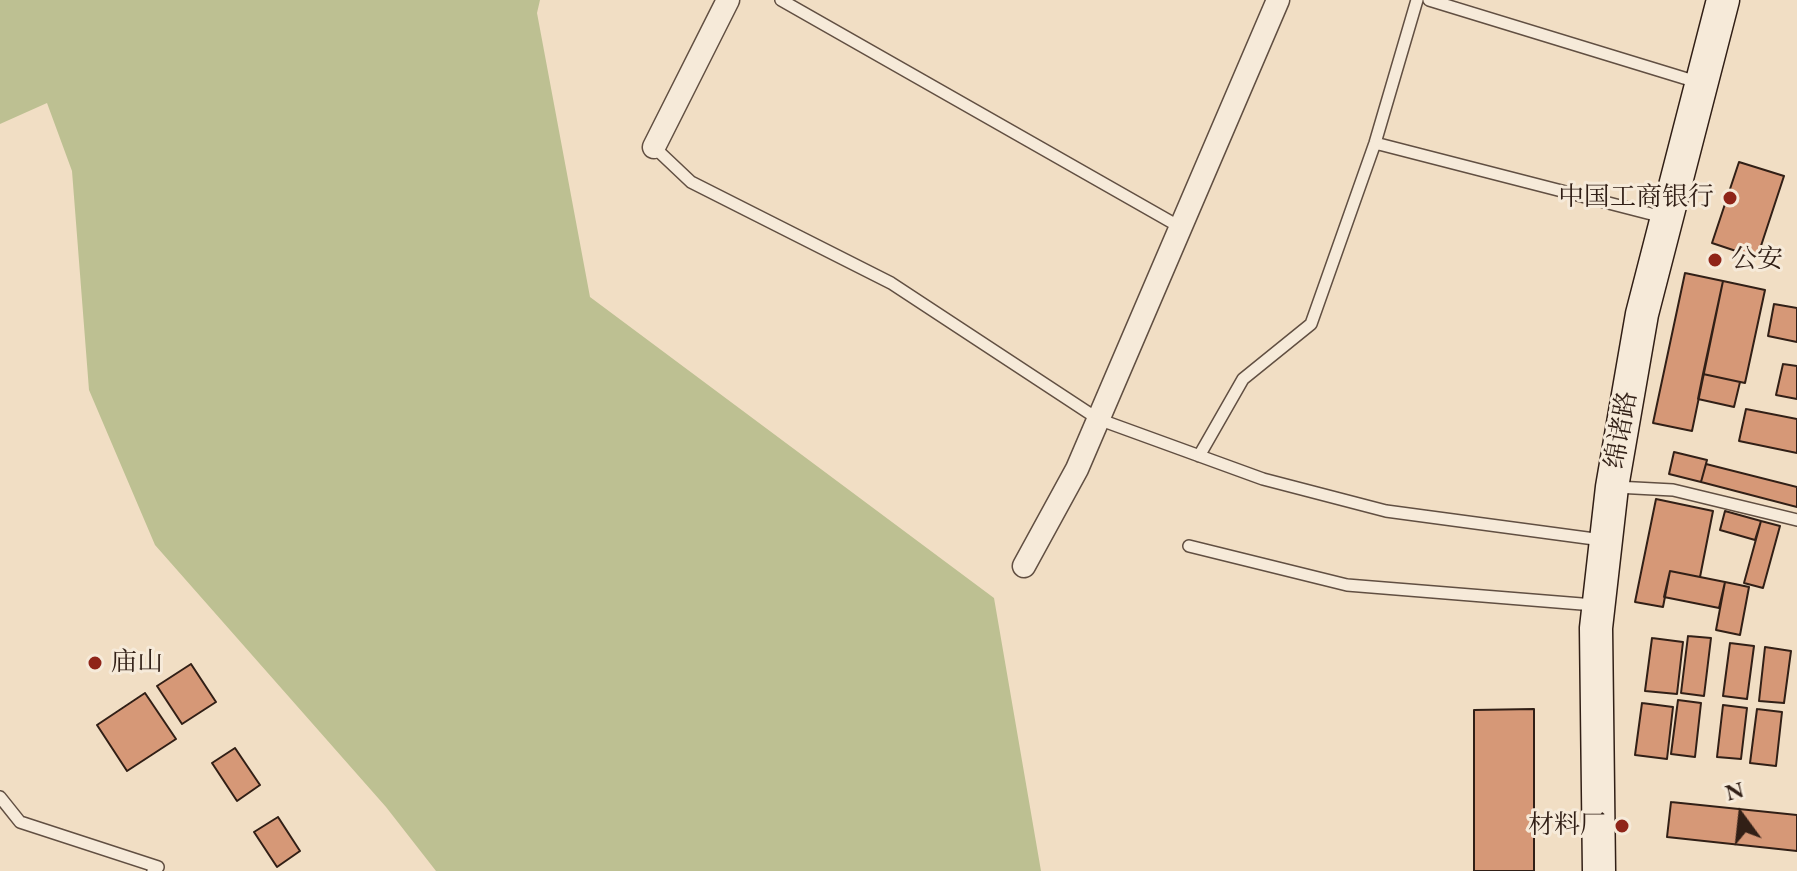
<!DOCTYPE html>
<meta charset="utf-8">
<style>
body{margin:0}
#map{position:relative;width:1797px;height:871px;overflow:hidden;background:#f1dec4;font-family:"EB Garamond",serif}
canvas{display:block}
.north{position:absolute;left:1701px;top:775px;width:80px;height:80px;-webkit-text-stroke:6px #f6ead9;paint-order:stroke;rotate:345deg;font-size:22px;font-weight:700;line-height:32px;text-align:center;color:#311f16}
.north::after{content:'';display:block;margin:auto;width:28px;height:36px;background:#311f16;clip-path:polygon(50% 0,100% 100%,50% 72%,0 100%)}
</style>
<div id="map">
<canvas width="1797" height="871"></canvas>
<div class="north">N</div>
</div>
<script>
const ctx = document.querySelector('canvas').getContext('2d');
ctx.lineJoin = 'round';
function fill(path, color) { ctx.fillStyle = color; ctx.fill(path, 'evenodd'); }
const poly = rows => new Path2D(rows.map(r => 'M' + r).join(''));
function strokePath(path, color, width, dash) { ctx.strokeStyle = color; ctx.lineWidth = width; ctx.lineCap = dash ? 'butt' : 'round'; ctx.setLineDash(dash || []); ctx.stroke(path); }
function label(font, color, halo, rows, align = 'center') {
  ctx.font = font + ' "EB Garamond","Noto Serif SC",serif'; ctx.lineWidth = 6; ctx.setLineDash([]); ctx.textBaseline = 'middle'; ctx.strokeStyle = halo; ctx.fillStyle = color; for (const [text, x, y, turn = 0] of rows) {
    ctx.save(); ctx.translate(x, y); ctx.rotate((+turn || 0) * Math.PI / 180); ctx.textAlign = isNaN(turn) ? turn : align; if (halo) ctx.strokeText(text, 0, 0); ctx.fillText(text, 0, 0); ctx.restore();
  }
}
const green = poly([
 [0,0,540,0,537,13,590,297,994,598,1041,871,436,871,386,807,155,545,89,390,72,171,47,103,0,124]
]);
const building = poly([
 [1739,162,1784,176,1757,258,1712,243,1739,162],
 [1685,273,1723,281,1692,431,1653,423,1685,273],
 [1723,281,1765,290,1745,383,1703,374,1723,281],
 [1774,304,1797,308,1797,342,1768,336,1774,304],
 [1783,364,1797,366,1797,399,1776,395,1783,364],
 [1703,374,1740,382,1734,407,1698,399,1703,374],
 [1746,409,1797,419,1797,453,1739,441,1746,409],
 [1674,452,1707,460,1701,482,1669,474,1674,452],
 [1706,464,1797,487,1797,507,1701,482,1706,464],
 [1656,499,1713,511,1700,577,1670,571,1663,607,1635,602,1656,499],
 [1725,511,1761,521,1755,540,1720,530,1725,511],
 [1761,521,1780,526,1763,588,1744,583,1761,521],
 [1670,571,1725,582,1719,608,1664,597,1670,571],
 [1725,582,1749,587,1740,635,1716,630,1725,582],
 [1688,636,1711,638,1704,696,1681,693,1688,636],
 [1652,638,1683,642,1677,694,1645,691,1652,638],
 [1730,643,1754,646,1747,699,1723,696,1730,643],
 [1765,647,1791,651,1784,703,1759,701,1765,647],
 [191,664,216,702,182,724,157,686,191,664],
 [145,693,176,739,127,771,97,725,145,693],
 [1678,700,1701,703,1695,757,1671,754,1678,700],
 [1642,703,1673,707,1667,759,1635,755,1642,703],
 [1723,705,1747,708,1741,759,1717,757,1723,705],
 [1534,709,1534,871,1474,871,1474,710,1534,709],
 [1757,709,1782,712,1776,766,1750,763,1757,709],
 [235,748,260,785,237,801,212,763,235,748],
 [1671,802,1797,815,1797,851,1667,837,1671,802],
 [278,817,300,851,277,867,254,832,278,817]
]);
const lane = poly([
 [781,0,1180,227],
 [1429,0,1697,82],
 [1375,143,1663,217],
 [654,147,691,182,891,283,1098,419,1263,479,1386,511,1602,540],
 [1199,456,1243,379,1311,324,1375,143,1417,0],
 [1616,487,1673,490,1797,520],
 [1189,546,1347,585,1594,605],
 [0,797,20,822,158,867,153,871]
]);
const street = poly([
 [654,147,728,0],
 [1024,566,1077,469,1278,0]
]);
const secondary = poly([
 [1599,871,1596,628,1612,487,1642,314,1723,0]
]);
const markers = [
 [1730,198,8,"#8f2418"],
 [1715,260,8,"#8f2418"],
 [95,663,8,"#8f2418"],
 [1622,826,8,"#8f2418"]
];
const poiNames = [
 ["中国工商银行",1714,198],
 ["公安",1731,260,"left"],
 ["庙山",111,663,"left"],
 ["材料厂",1606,826]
];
const streetNames = [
 ["绵诸路",1622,430,-80]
];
fill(green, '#bdc092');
fill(building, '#d69877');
strokePath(building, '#311f16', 2);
strokePath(lane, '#614f42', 14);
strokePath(street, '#614f42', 25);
strokePath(secondary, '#311f16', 35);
strokePath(lane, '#f6ead9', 11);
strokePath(street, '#f6ead9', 22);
strokePath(secondary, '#f6ead9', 32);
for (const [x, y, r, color] of markers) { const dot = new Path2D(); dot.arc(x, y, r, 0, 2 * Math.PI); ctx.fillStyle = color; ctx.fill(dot); strokePath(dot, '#f6ead9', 3); }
label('26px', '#311f16', '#f6ead9', poiNames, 'right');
label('26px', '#311f16', '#f6ead9', streetNames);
</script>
